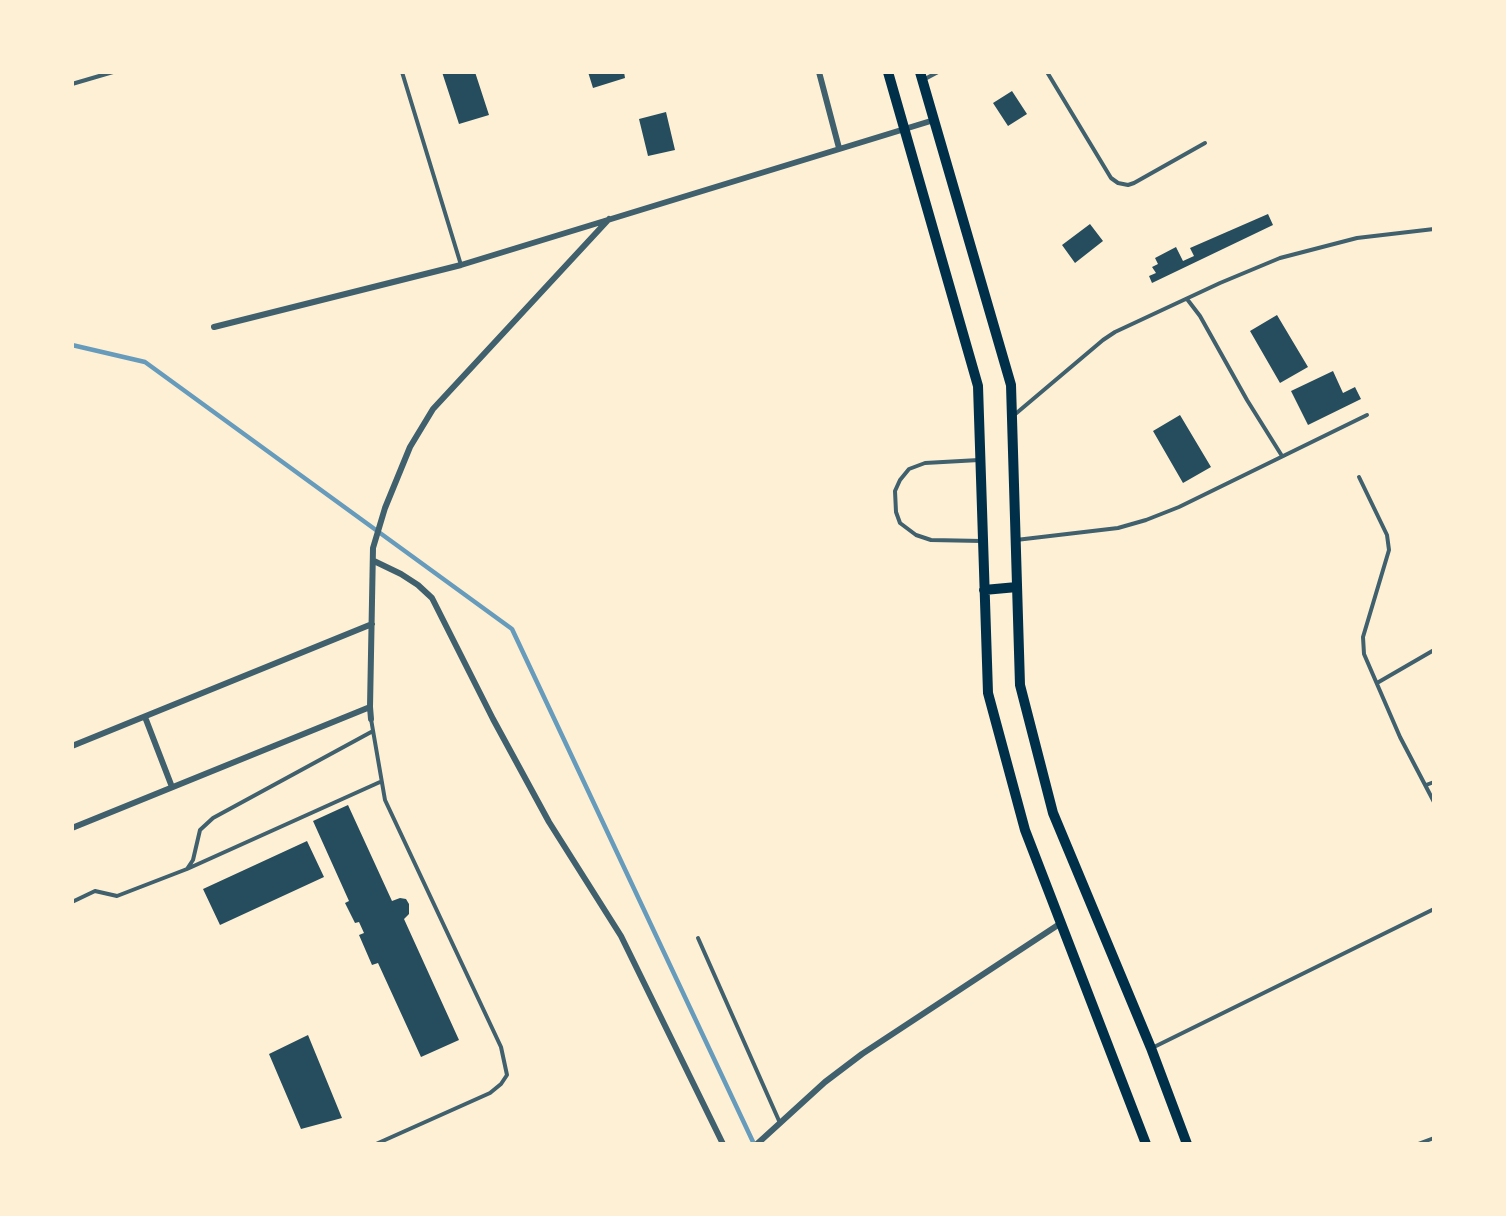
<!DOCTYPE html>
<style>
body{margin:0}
#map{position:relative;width:1506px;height:1216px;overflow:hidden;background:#fdf0d5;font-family:"Exo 2",sans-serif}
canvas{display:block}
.frame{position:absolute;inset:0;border:74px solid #fdf0d5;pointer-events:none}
</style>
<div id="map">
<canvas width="1506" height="1216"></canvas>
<div class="frame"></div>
</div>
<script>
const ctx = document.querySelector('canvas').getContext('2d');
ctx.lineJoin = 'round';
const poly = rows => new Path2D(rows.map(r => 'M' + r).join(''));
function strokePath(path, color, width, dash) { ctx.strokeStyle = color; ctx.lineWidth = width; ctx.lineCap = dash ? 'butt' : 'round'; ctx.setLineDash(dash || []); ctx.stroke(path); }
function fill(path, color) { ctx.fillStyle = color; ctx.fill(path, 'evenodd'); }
const stream = poly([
 [72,345,145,362,512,629,754,1144]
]);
const building = poly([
 [442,72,475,72,489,115,459,124],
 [588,72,624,72,625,78,593,88],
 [1012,91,1027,114,1008,126,993,103],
 [666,112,675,150,648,156,639,119],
 [1268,214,1273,225,1152,283,1149,276,1156,273,1152,267,1158,264,1155,258,1176,247,1183,261,1194,256,1190,248],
 [1090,224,1103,241,1075,263,1062,245],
 [1277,315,1308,367,1280,383,1250,331],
 [1333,371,1343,393,1355,387,1361,399,1308,425,1291,391],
 [1180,415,1211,467,1183,483,1153,431],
 [348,805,392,901,400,898,406,899,409,904,409,914,404,919,459,1040,421,1057,378,963,372,965,359,935,364,933,359,922,355,923,345,903,349,901,313,821],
 [307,841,324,877,220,925,203,889],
 [308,1035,342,1118,301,1129,269,1054]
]);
const service = poly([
 [402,72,461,265],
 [1047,72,1111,178,1118,183,1128,185,1134,183,1205,143],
 [923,80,938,72],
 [72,84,113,72],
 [1187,299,1200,316,1247,400,1282,456],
 [1013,416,1103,340,1115,332,1220,283,1280,258,1357,238,1434,229],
 [979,460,925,463,909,469,900,480,895,491,896,512,900,523,916,535,931,540,982,541],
 [1359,477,1387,535,1389,550,1363,637,1364,654,1400,737,1434,802],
 [1016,540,1118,528,1146,520,1179,507,1367,415],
 [1377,683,1434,650],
 [371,719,385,800,501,1047,507,1075,501,1084,490,1093,376,1144],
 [1426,785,1434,782],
 [187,869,380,782],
 [72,902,95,891,117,896,187,869,193,860,200,830,213,818,373,731],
 [698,938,780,1123],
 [1152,1048,1434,909],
 [1418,1144,1434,1138]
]);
const minor = poly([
 [819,72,839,148],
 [214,327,461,265,934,120],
 [374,561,401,574,418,585,432,598,493,719,549,822,621,936,723,1144],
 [145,717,172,787],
 [371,719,370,707,373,548,385,508,410,447,433,409,609,219],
 [72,746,372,624],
 [72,828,370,707],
 [757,1144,825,1082,862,1054,1061,923]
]);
const secondary = poly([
 [888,72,978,386,988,693,1025,830,1146,1144],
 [920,72,1011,385,1020,685,1053,813,1151,1048,1187,1144],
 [984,590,1017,587]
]);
strokePath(stream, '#669bbc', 4.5);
fill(building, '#264d5e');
strokePath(service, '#3f606c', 4);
strokePath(minor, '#3f606c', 6);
strokePath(secondary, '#003049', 10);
</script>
